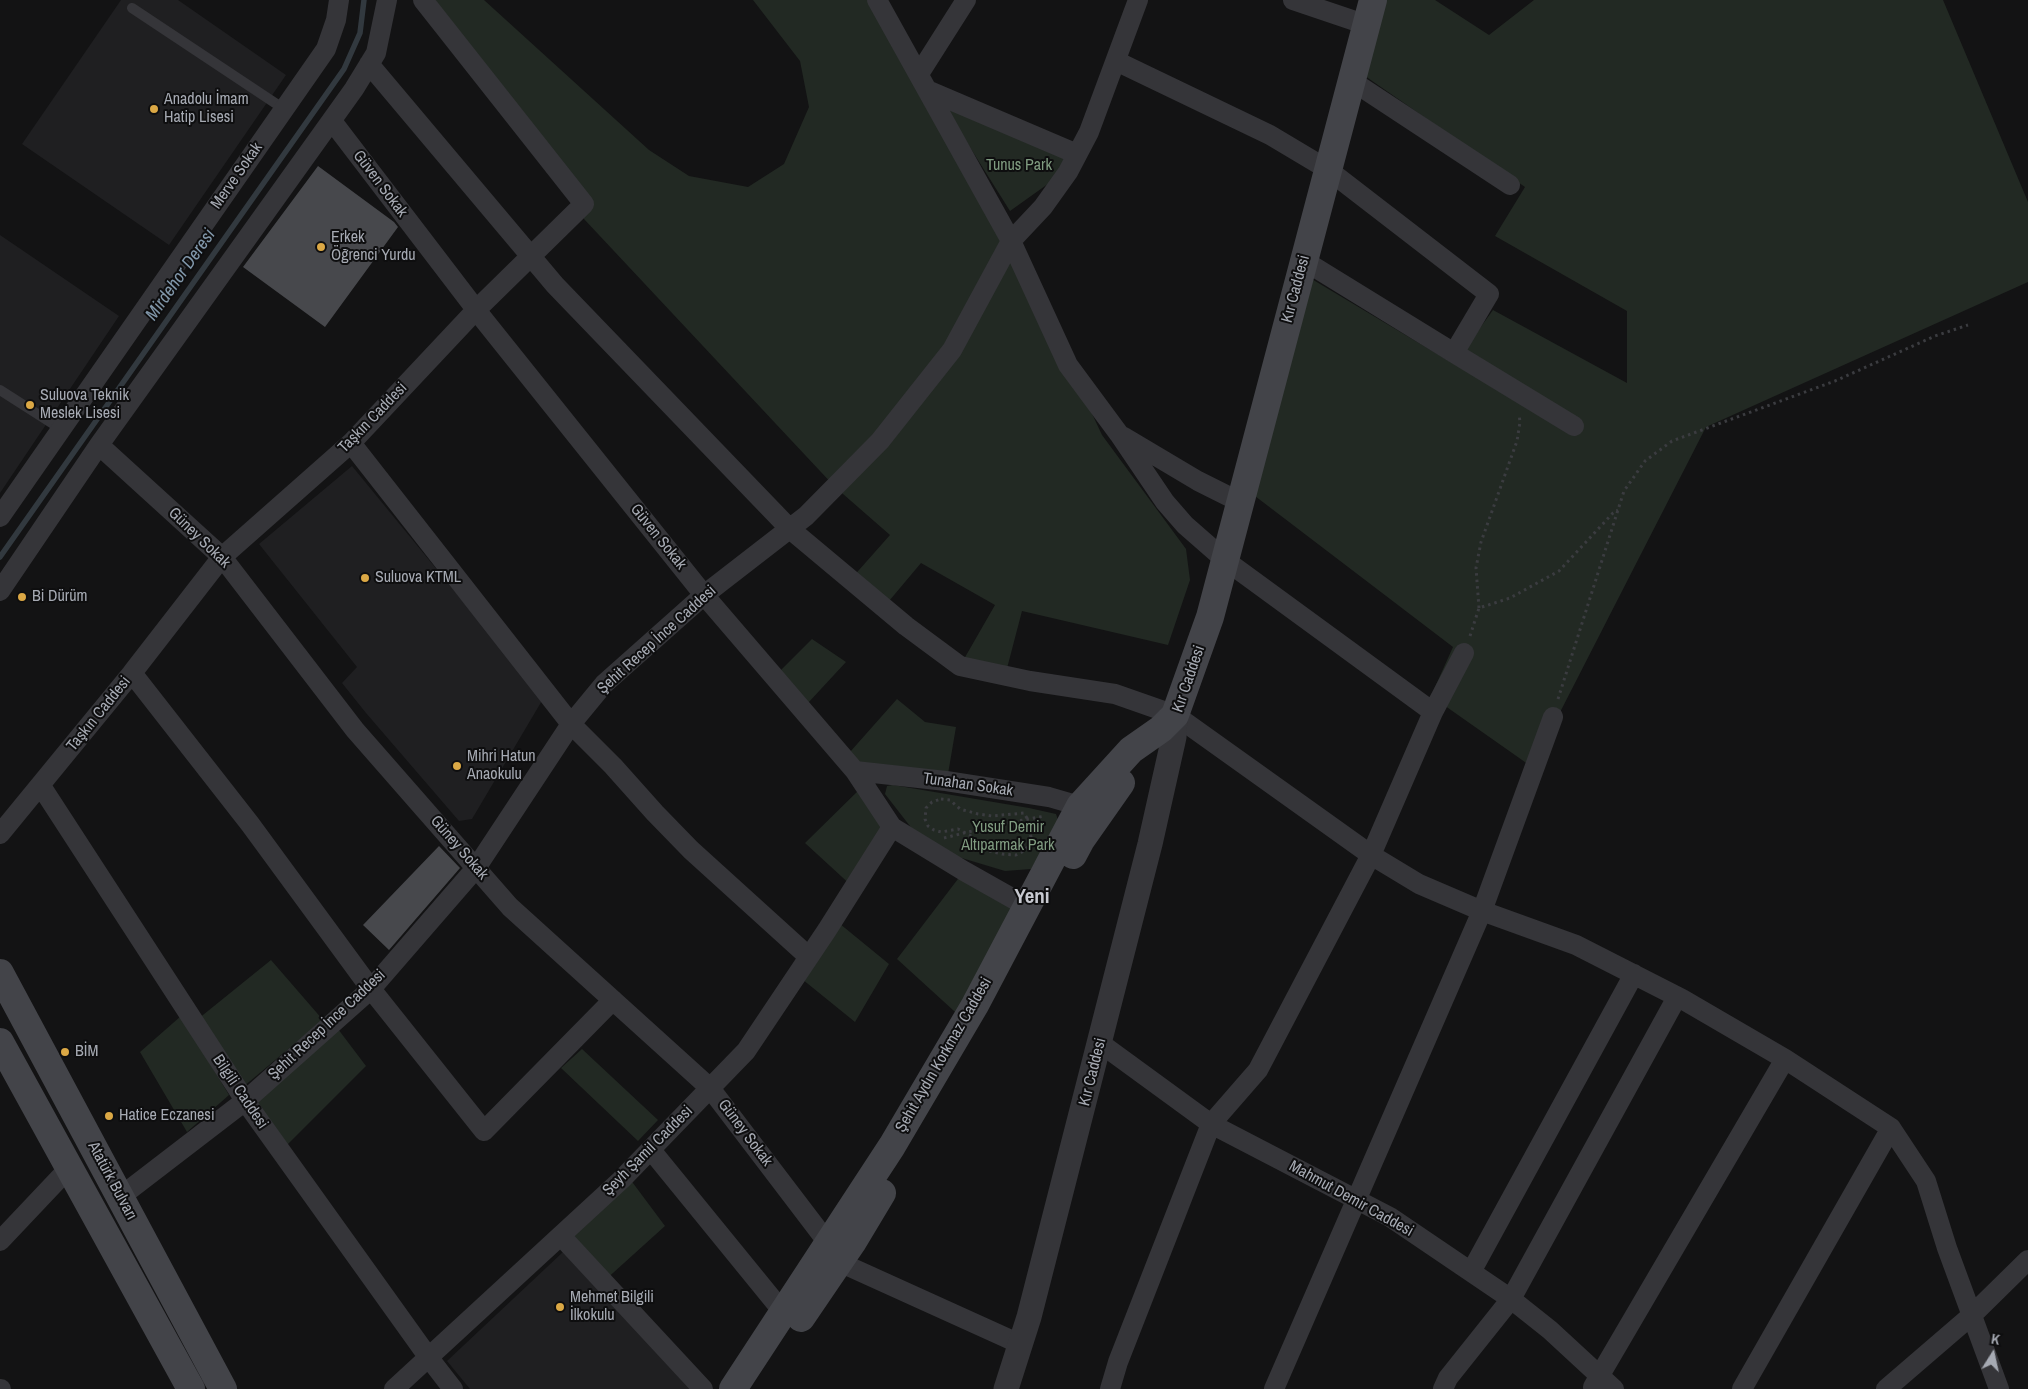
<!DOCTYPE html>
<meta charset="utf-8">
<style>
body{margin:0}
#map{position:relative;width:2028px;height:1389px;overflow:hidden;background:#131314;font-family:"Archivo Narrow",sans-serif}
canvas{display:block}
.north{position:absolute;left:1968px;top:1329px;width:50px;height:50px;-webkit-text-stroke:4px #0e0e0f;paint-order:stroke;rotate:10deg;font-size:14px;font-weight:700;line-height:20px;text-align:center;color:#a6aab3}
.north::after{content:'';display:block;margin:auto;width:18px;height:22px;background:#a6aab3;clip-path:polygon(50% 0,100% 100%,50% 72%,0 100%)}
</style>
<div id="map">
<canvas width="2028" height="1389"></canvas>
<div class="north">K</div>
</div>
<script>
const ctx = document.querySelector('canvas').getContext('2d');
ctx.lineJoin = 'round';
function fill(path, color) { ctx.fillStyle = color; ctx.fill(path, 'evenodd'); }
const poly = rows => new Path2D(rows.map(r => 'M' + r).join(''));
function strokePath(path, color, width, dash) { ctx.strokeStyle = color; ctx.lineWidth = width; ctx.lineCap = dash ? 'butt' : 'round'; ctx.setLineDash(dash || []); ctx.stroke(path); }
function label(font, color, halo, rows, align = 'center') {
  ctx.font = font + ' "Archivo Narrow",sans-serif'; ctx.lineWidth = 4; ctx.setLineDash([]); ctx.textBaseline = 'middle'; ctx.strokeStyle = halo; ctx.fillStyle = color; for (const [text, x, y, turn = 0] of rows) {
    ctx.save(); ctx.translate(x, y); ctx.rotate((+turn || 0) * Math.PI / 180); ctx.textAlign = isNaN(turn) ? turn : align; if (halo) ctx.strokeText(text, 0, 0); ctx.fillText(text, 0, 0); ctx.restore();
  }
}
const built = poly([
 [121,0,178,0,286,75,169,245,22,144],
 [0,235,119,316,0,493],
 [352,466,543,699,472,819,459,821,366,713,342,683,357,667,259,544],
 [563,1252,693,1389,470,1389,447,1361]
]);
const green = poly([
 [423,0,484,0,649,150,689,176,748,187,784,164,809,107,800,61,753,0,879,0,1011,241,1102,435,1186,549,1190,580,1168,645,1022,611,1005,676,960,666,995,605,921,563,884,607,851,579,890,535,835,487,584,219,584,204],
 [1384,0,1435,0,1489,35,1534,0,1943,0,2028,202,2028,282,1706,427,1532,767,1431,696,1453,647,1251,493,1310,278,1454,364,1493,310,1627,383,1627,311,1495,236,1525,187,1365,76],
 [939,98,1072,154,1052,181,1010,211],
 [812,639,846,662,808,703,780,671],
 [897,699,925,722,956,727,948,774,858,765,850,752],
 [864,785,892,827,854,888,805,843],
 [893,785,1029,808,1056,814,1059,823,1031,869,1005,871,955,856,913,830,885,794,887,786],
 [964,871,1026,906,965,1021,897,959],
 [834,919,889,964,855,1022,797,975],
 [271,960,323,1020,243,1087,198,1019],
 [181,1016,229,1095,187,1132,140,1052],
 [338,1029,366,1066,286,1146,256,1101],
 [582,1049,658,1120,638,1141,561,1068],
 [627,1175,665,1226,603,1282,561,1236]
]);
const stream = poly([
 [0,557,344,69,360,33,364,0]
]);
const building = poly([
 [318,166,394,222,398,227,325,327,243,267],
 [439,846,460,868,389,950,363,925]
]);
const path = poly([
 [1479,608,1476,568,1481,542,1517,441,1520,422,1519,414],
 [1470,636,1479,608,1510,598,1559,571,1613,513,1618,510],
 [1558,699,1624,491,1645,461,1672,441,1835,381,1935,336,1968,325],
 [941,799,950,800,960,809,978,814,992,816,1024,813,1028,820,1031,837,1029,845,1024,851,1016,855,1002,854,989,851,973,837,958,829,941,832,934,830,928,826,925,819,926,808,932,802,941,799],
 [944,838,996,825,1045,816]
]);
const service = poly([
 [132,8,284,109],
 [0,390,61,429]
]);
const minor = poly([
 [877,0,1011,241,1068,365,1119,434,1165,502,1185,525,1225,560,1433,712],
 [1293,0,1367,25],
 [1116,61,1270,135,1327,169,1489,294,1454,353,1303,260],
 [369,64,555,285,790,529,906,626,960,666,1030,681,1115,694,1175,715,1371,855,1419,884,1482,911,1576,945,1682,999,1785,1059,1891,1128,1926,1181,1947,1248,1999,1389],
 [919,74,966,0],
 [1352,81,1510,185],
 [927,90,1077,154],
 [332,121,484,320,704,595,855,771,892,827,964,871,1026,906],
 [1454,353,1574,426],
 [1124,437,1198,481,1240,502],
 [351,443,571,724,613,766,655,813,691,850,809,957],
 [99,445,222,557,355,730,510,907,710,1088,828,1243],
 [0,517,326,49,336,20,339,0],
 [0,591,99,445,354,89,376,53,387,0],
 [132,673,250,824,371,989,484,1131,613,1000],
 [855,771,946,781,1049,797,1080,806],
 [41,786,250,1108,429,1358,453,1389],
 [0,834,132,673,222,557,351,443,476,310,584,204,423,0],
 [1100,1043,1211,1124,1390,1217,1511,1299,1550,1330,1614,1389],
 [651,1150,783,1312],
 [120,1197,245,1101,371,989,476,868,571,724,604,684,704,595,806,516,880,441,952,350,1011,241,1043,207,1068,172,1089,132,1138,0],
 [561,1236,703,1389],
 [0,1241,69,1168],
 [839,1262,1020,1344],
 [1471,1272,1634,974],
 [1593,1387,1785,1059],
 [0,1389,1,1389],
 [394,1389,621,1180,746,1051,827,930,892,827],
 [1110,1389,1118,1362,1211,1124,1258,1070,1371,855,1433,712,1464,653],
 [1274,1389,1482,911,1553,717],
 [1443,1389,1448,1378,1511,1299,1677,997],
 [1742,1389,1891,1128],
 [1886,1389,1972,1315,2028,1260]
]);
const tertiary = poly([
 [1006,1389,1029,1317,1150,844,1174,737,1175,715]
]);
const secondary = poly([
 [1073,855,1081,840,1121,783],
 [0,973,223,1389],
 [0,1042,191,1389],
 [801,1318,852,1243,882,1193],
 [733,1389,892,1146,975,1005,1080,806,1131,750,1161,729,1175,715,1210,617,1373,0]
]);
const markers = [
 [154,109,5,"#dba845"],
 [321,247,5,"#dba845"],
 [30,405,5,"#dba845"],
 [365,578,5,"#dba845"],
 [22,597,5,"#dba845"],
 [457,766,5,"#dba845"],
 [65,1052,5,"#dba845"],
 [109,1116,5,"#dba845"],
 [560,1307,5,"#dba845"]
];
const poiNames = [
 ["Anadolu İmam",164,100],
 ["Hatip Lisesi",164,118],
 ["Erkek",331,238],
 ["Öğrenci Yurdu",331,256],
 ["Suluova Teknik",40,396],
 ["Meslek Lisesi",40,414],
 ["Suluova KTML",375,578],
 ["Bi Dürüm",32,597],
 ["Mihri Hatun",467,757],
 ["Anaokulu",467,775],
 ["BİM",75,1052],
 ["Hatice Eczanesi",119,1116],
 ["Mehmet Bilgili",570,1298],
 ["İlkokulu",570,1316]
];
const parkNames = [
 ["Tunus Park",1019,166],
 ["Yusuf Demir",1008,828],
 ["Altıparmak Park",1008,846]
];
const streetNames = [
 ["Merve Sokak",237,176,-55],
 ["Güven Sokak",380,184,53],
 ["Kır Caddesi",1296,289,-75],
 ["Taşkın Caddesi",373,418,-46],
 ["Güven Sokak",658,537,51],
 ["Güney Sokak",199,538,44],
 ["Şehit Recep İnce Caddesi",657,640,-42],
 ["Kır Caddesi",1189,679,-71],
 ["Taşkın Caddesi",99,714,-51],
 ["Tunahan Sokak",968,785,8],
 ["Güney Sokak",459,848,49],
 ["Şehit Recep İnce Caddesi",327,1025,-43],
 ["Şehit Aydın Korkmaz Caddesi",944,1055,-60],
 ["Kır Caddesi",1093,1072,-76],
 ["Bilgili Caddesi",240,1092,56],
 ["Güney Sokak",745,1133,53],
 ["Şeyh Şamil Caddesi",648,1151,-45],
 ["Atatürk Bulvarı",112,1181,62],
 ["Mahmut Demir Caddesi",1351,1199,29]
];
const waterNames = [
 ["Mirdehor Deresi",181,275,-55]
];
const districtNames = [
 ["Yeni",1032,897]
];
fill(built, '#1f1f21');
fill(green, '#222923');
strokePath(stream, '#32393f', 5.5);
fill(building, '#47484c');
strokePath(path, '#3b3c40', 3, [2.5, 4]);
strokePath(service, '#353539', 10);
strokePath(minor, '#353539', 20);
strokePath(tertiary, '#353539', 25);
strokePath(secondary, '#434449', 28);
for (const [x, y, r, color] of markers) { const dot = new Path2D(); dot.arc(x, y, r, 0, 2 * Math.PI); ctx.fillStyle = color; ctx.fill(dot); strokePath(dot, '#0e0e0f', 2); }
label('16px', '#a6aab3', '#0e0e0f', poiNames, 'left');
label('16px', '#809c81', '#0e0e0f', parkNames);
label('16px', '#a6aab3', '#0e0e0f', streetNames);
label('italic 18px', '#8197aa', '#0e0e0f', waterNames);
label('bold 21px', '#c7c9d0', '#0e0e0f', districtNames);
</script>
